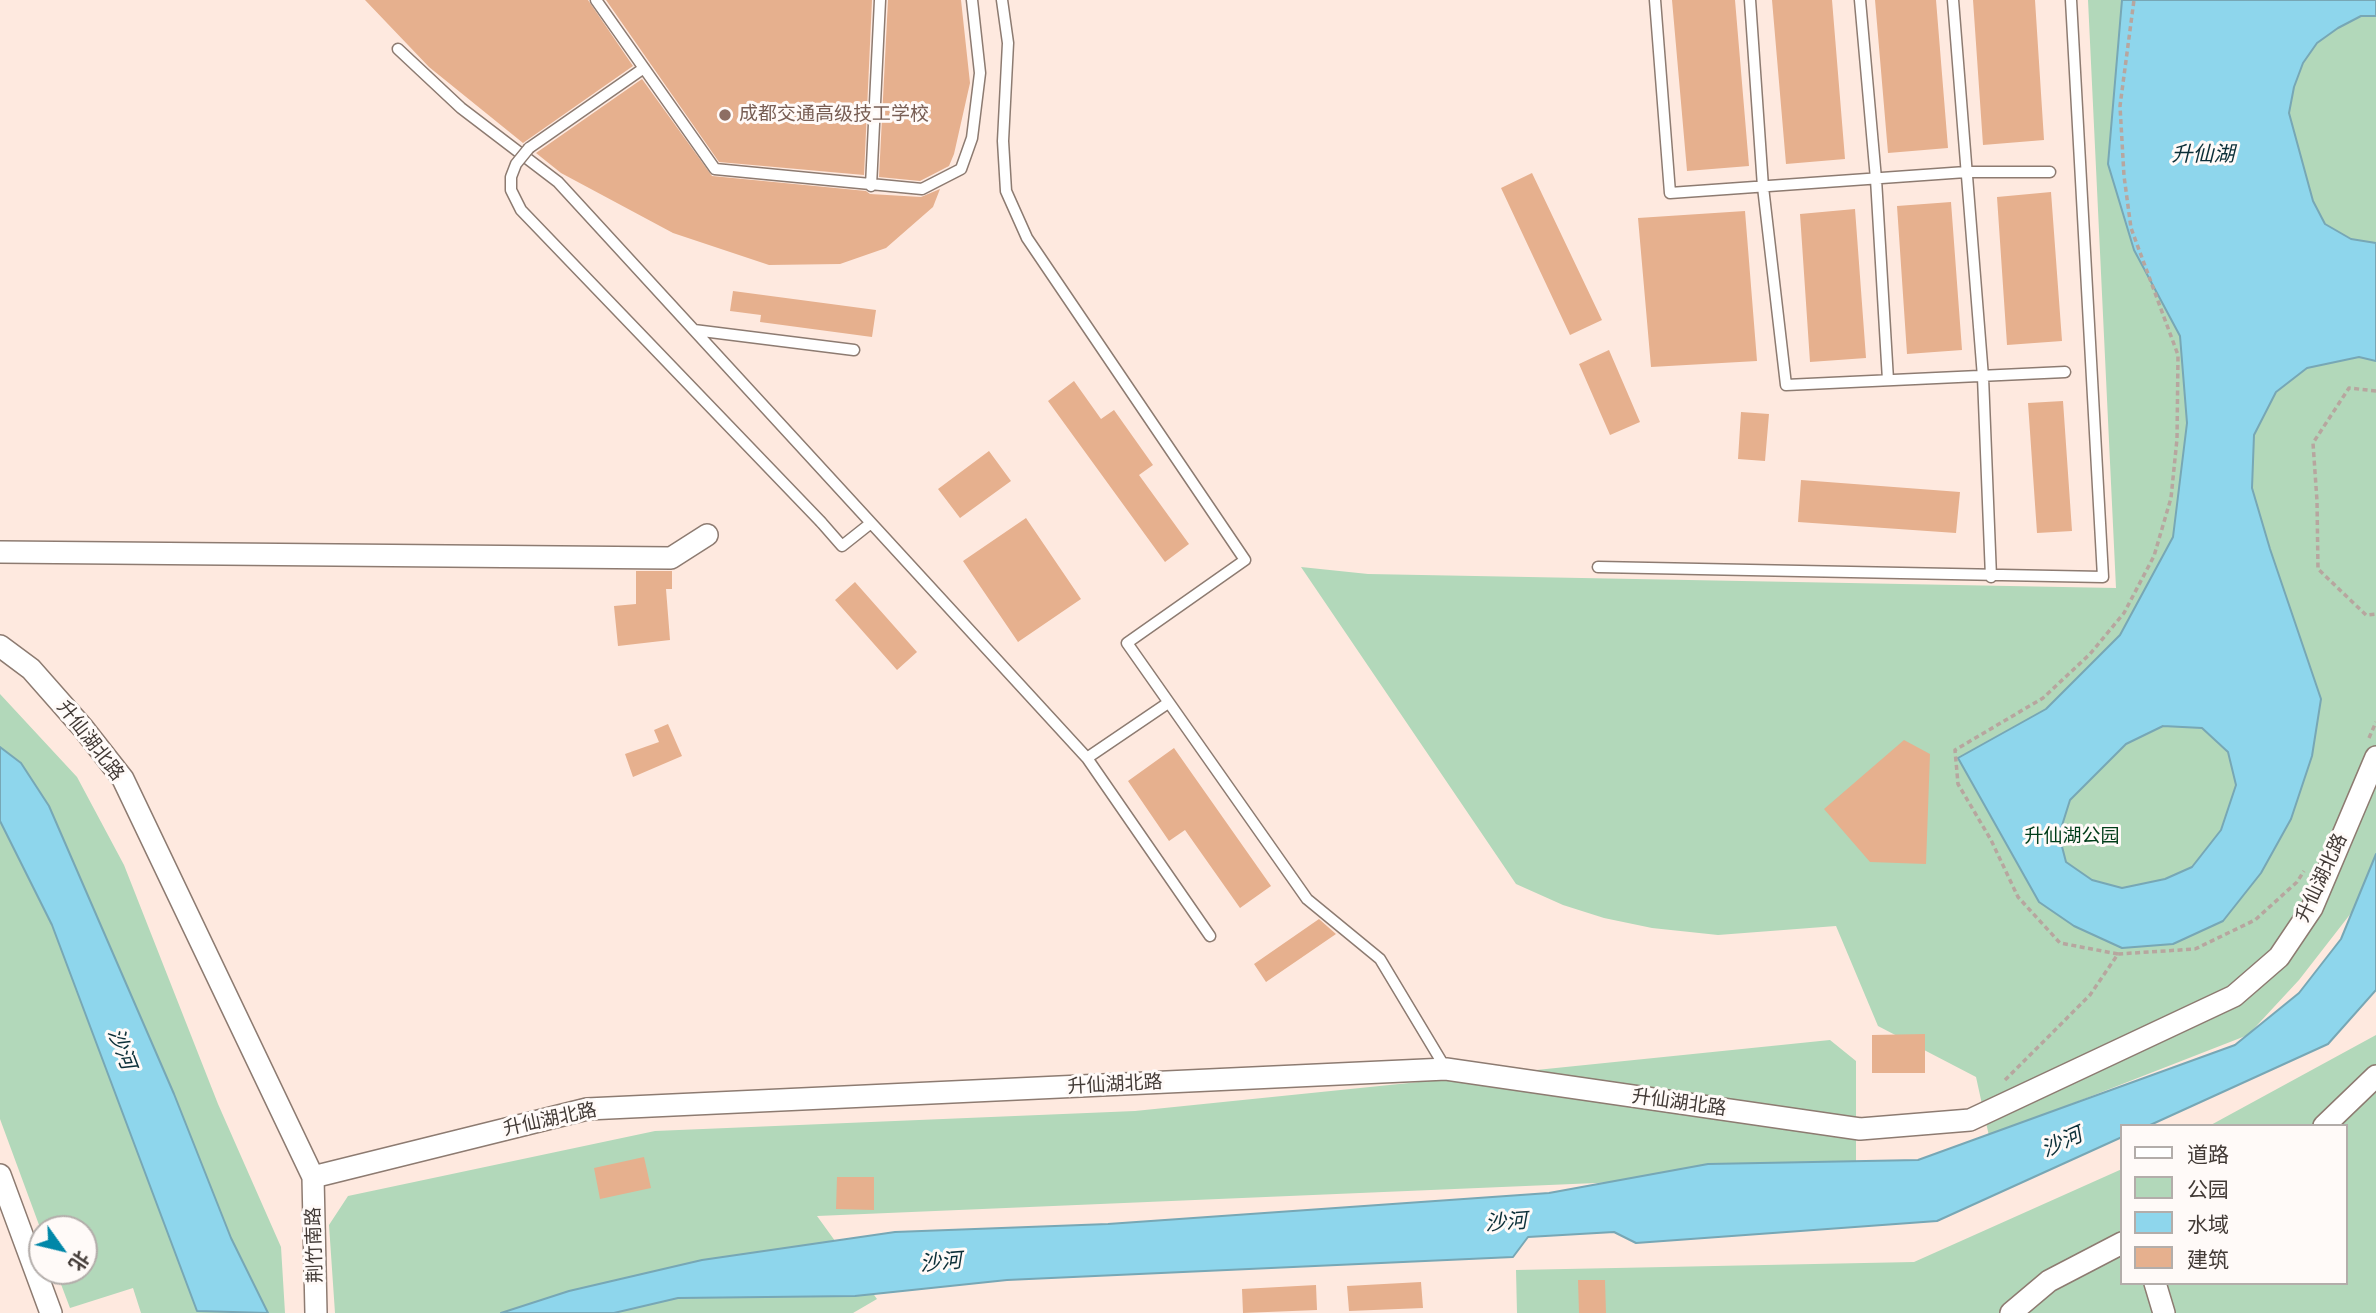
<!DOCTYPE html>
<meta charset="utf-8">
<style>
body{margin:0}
#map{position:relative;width:2376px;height:1313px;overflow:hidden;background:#fee9df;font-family:"Fira Sans Condensed","Noto Sans SC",sans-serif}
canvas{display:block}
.legend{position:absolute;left:2120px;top:1124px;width:228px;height:161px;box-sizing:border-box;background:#fffaf8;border:2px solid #b3adaa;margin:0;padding:9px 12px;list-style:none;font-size:21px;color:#423a36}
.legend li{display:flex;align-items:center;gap:14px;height:35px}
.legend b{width:35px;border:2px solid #b3adaa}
.north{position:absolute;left:28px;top:1215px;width:70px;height:70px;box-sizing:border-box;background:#fffaf8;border:2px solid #b3adaa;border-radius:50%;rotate:124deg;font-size:19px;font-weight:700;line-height:28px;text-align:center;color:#423a36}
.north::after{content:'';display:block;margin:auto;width:24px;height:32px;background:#0087a8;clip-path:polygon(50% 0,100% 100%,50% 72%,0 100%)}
</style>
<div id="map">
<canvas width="2376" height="1313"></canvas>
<ul class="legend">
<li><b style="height:9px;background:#fff"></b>道路</li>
<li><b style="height:19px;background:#b2d8ba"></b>公园</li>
<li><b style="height:19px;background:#8ed6ec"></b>水域</li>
<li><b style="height:19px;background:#e6b08e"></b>建筑</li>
</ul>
<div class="north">北</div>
</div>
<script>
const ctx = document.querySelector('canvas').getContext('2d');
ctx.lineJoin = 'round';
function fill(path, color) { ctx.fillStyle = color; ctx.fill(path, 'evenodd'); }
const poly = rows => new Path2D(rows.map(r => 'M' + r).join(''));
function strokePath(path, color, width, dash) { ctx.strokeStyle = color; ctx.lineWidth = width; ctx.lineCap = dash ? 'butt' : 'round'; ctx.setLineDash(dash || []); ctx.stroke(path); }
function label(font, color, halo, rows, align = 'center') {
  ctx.font = font + ' "Fira Sans Condensed","Noto Sans SC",sans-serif'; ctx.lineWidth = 6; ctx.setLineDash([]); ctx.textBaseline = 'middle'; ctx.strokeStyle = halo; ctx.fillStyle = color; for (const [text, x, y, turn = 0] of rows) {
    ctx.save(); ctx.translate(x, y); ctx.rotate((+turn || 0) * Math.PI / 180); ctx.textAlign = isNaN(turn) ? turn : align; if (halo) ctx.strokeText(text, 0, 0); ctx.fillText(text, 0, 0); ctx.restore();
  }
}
const green = poly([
 [2088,0,2376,0,2376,863,2362,899,2299,980,2248,1035,1989,1136,1976,1077,1878,1026,1836,926,1718,935,1652,928,1604,918,1563,905,1516,884,1301,567,1368,574,2116,588],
 [0,694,77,777,124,865,218,1104,281,1247,285,1313,141,1313,133,1288,70,1308,56,1271,84,1271,84,1229,42,1229,42,1233,0,1119],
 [2376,1035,2376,1313,1517,1313,1516,1270,1914,1262,2122,1169,2122,1283,2346,1283,2346,1126,2209,1126],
 [1830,1040,1856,1061,1856,1172,817,1216,877,1299,853,1313,335,1313,329,1225,348,1196,655,1131,1135,1111]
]);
const water = poly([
 [2122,0,2376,0,2376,16,2361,16,2338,28,2317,43,2303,63,2294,87,2289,113,2313,201,2325,224,2351,239,2376,243,2376,361,2359,357,2307,368,2276,392,2254,435,2252,488,2270,549,2321,699,2312,756,2291,819,2261,873,2223,921,2173,944,2122,948,2074,926,2039,902,1958,758,2046,709,2120,635,2173,537,2187,423,2180,336,2134,250,2108,164,2122,0],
 [2163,726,2202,728,2228,752,2236,785,2221,830,2192,867,2165,879,2122,888,2092,880,2066,862,2059,835,2070,800,2126,744,2163,726],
 [0,747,21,763,49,806,174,1094,231,1238,268,1313,197,1311,52,925,0,821,0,747],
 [2376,854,2376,990,2328,1044,2148,1126,2122,1126,2122,1137,1937,1221,1636,1243,1614,1232,1528,1237,1513,1257,1007,1280,855,1296,678,1298,614,1313,501,1313,569,1291,702,1260,895,1232,1108,1224,1549,1193,1708,1164,1918,1160,2235,1045,2299,993,2341,939,2376,854]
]);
const building = poly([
 [365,0,588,0,633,66,523,143,429,67],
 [606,0,872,0,864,175,719,162],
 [888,0,961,0,970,83,954,154,949,166,920,181,879,177],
 [1672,0,1735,0,1749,166,1687,171],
 [1772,0,1832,0,1845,159,1786,164],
 [1875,0,1936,0,1948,148,1888,153],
 [1973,0,2035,0,2044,140,1983,145],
 [642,79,712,176,866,191,870,194,921,197,940,189,933,207,886,248,840,264,769,265,673,233,561,173,536,153],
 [1532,173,1602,320,1570,335,1501,188],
 [2051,192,2062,341,2007,345,1997,197],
 [1951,202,1962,350,1907,354,1897,206],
 [1855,209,1866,358,1810,362,1800,214],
 [1745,211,1757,361,1651,367,1638,218],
 [733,291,876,310,872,337,760,322,761,315,730,311],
 [1609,350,1640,422,1610,435,1579,364],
 [1074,381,1101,419,1114,410,1153,465,1139,475,1189,544,1165,562,1048,401],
 [2063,401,2072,531,2037,533,2028,403],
 [1741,412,1769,414,1765,461,1738,459],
 [989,451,1011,481,960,518,938,489],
 [1801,480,1960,492,1956,533,1798,522],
 [1026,518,1081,599,1018,642,963,561],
 [636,571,672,571,672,589,666,589,670,640,618,646,614,606,636,604],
 [855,582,917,652,897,670,835,600],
 [668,724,682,756,633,777,625,754,659,742,654,730],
 [1904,740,1930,754,1926,864,1870,862,1824,809],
 [1174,748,1271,886,1240,908,1185,830,1169,841,1128,781],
 [1319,919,1336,934,1266,982,1254,964],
 [1925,1034,1925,1073,1872,1073,1872,1035],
 [644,1157,651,1188,600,1199,594,1168],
 [837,1177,874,1177,874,1210,836,1209],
 [1578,1280,1605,1280,1606,1313,1579,1313],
 [1421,1282,1423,1308,1349,1311,1347,1286],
 [1316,1285,1317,1310,1243,1313,1242,1289]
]);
const path = poly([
 [2376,391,2349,388,2313,443,2317,501,2318,569,2366,615,2376,614],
 [2369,738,2376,722],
 [2118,954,2060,943,2018,897,1991,840,1958,784,1955,750,2043,698,2090,654,2124,613,2154,556,2171,498,2177,439,2178,355,2131,228,2124,176,2120,106,2134,0],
 [2005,1080,2090,995,2118,954,2195,949,2255,920,2297,882,2304,871]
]);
const lane = poly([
 [596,0,715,169,922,189,961,169,972,138,980,73,972,0],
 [1002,0,1008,43,1003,141,1006,191,1027,238,1245,560,1127,643,1307,899,1380,959,1446,1069],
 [1655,0,1670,193,1966,172,2050,172],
 [1750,0,1763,187,1786,385,2065,372],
 [1860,0,1876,179,1888,380],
 [1953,0,1983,377,1991,577],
 [398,49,461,108,558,182,1087,758,1210,936],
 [529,148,644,68],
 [871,186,880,0],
 [694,330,854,350],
 [821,522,842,546,871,523],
 [1598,567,2103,577,2071,0],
 [1087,758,1168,703]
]);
const street = poly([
 [0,552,671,558,707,535],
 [0,646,31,669,83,728,123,779,313,1177,316,1313],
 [2324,1126,2376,1076],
 [0,1175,51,1313],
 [313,1177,587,1109,1446,1069,1860,1129,1970,1120,2234,996,2279,957,2312,908,2376,757],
 [2155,1283,2164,1313],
 [2011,1313,2049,1281,2122,1243]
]);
const laneBridge = poly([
 [529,148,516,164,511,177,511,190,521,210,821,522]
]);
const markers = [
 [725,115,7,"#8d6e63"]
];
const educationNames = [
 ["成都交通高级技工学校",739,115]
];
const streetNames = [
 ["升仙湖北路",90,741,52],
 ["升仙湖北路",2322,878,-65],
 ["升仙湖北路",1115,1085,-3],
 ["升仙湖北路",1679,1103,8],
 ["升仙湖北路",550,1120,-12],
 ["荆竹南路",315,1245,-92]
];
const parkNames = [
 ["升仙湖公园",2072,837]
];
const waterNames = [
 ["升仙湖",2203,155],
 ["沙河",121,1049,69],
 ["沙河",2062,1143,-24],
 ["沙河",1506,1223,-4],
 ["沙河",941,1263,-5]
];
fill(green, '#b2d8ba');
fill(water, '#8ed6ec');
strokePath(water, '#77a7b5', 2);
fill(building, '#e6b08e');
strokePath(lane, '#8d7b71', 13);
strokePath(street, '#8d7b71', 24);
strokePath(path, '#b7a69f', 3.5, [5, 3.5]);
strokePath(lane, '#fff', 10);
strokePath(street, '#fff', 21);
strokePath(laneBridge, '#8d7b71', 13, []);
strokePath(laneBridge, '#fff', 10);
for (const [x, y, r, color] of markers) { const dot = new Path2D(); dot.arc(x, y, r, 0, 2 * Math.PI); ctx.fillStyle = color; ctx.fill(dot); strokePath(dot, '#fffaf8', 2.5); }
label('19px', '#785e54', '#fffaf8', educationNames, 'left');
label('19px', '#423a36', '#fffaf8', streetNames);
label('19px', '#003d19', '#fffaf8', parkNames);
label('italic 21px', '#0b2f38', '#fffaf8', waterNames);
</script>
